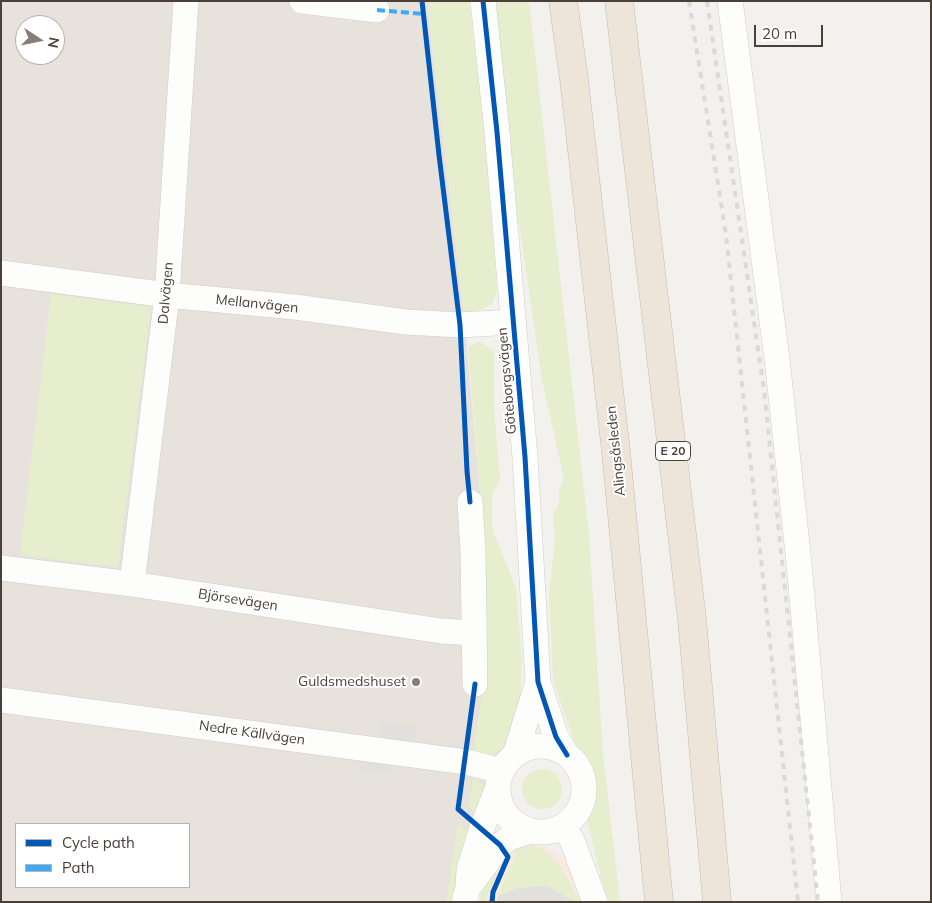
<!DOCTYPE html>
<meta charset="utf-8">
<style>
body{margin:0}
#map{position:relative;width:932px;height:903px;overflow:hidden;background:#f3f1ee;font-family:Mulish,sans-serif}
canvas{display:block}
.frame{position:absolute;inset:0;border:2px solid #4b4038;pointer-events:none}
.legend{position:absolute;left:15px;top:823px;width:175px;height:65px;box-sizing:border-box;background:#fff;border:1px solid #b7b3af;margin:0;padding:6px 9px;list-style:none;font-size:15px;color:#4b4038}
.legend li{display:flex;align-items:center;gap:10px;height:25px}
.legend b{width:25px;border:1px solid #b7b3af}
.north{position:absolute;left:15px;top:15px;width:50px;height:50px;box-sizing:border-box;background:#fff;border:1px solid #b7b3af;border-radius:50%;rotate:101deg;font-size:14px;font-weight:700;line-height:20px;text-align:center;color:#4b4038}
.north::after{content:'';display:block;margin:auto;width:18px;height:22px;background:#867e78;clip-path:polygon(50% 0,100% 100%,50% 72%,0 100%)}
.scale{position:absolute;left:754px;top:25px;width:69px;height:22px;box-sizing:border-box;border:2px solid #4b4038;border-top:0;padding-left:6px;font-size:15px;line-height:18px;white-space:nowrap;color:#4b4038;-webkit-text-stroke:4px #fff;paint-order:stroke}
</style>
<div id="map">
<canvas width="932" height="903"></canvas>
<div class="frame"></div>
<ul class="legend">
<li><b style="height:6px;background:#0057b8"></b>Cycle path</li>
<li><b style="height:6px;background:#3fa9f5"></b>Path</li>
</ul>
<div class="north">N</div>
<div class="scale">20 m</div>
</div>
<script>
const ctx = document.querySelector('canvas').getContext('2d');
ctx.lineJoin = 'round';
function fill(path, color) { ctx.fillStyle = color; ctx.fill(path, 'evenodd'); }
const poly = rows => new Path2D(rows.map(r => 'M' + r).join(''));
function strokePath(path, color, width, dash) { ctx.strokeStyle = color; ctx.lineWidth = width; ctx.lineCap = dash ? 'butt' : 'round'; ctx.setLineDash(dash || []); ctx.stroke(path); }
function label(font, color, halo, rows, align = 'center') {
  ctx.font = font + ' Mulish,sans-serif'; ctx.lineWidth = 4; ctx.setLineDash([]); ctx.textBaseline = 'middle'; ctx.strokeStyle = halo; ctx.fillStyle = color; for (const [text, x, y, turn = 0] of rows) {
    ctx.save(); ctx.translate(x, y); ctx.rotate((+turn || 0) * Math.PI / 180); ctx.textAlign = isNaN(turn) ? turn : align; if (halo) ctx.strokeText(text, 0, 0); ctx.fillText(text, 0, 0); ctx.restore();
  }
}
const residential = poly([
 [1,1,427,1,464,314,481,502,508,744,461,902,1,902],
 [25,25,55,25,55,55,25,55],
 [16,824,189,824,189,887,16,887]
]);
const commercial = poly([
 [534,839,558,854,574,868,589,902,485,902,495,856]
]);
const green = poly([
 [427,1,469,1,484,127,497,291,492,304,480,310,464,314],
 [489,1,529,1,589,535,603,753,620,902,607,902,587,820,595,783,588,759,575,744,553,680,549,594,555,539,553,515,559,504,559,491,564,479,542,380,508,149],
 [51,294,151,307,118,567,20,555],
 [480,341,494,352,494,408,500,480,492,495,492,523,494,534,516,588,522,660,520,711,508,744,493,755,473,753,483,689,481,502,468,347],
 '522 789a20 20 0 1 1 40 0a20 20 0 1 1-40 0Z',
 [473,777,482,784,487,797,480,818,469,807],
 [458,824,471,834,458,869,452,902,446,902],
 [530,844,546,851,562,868,580,902,572,902,547,886,517,888,498,896,515,856,514,849,522,845],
 [499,866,485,902,480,902,480,896,484,882]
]);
const parking = poly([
 [381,722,417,727,415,743,379,738],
 [360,755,393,759,391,774,358,770],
 [548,886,571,900,570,902,497,902,498,896,517,888]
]);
const minor = poly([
 [302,1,377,10],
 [483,1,497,132,525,457,538,682,556,737,567,755],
 [730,1,777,359,799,563,829,902],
 [1,273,167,295,295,307,406,322,460,325,513,322],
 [470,502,473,551,475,684],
 [1,568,132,584,441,631,474,633],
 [132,584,167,295,186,1],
 [1,700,466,762,502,771],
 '498 789a43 43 0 1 1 86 0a43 43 0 1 1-86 0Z',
 [515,755,538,682],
 [563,827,572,840,595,902],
 [471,884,500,845,511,837,531,831],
 [464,902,468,888,469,870,482,828,498,787]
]);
const highway = poly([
 [563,1,574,79,616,452,659,902],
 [619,1,692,619,717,902]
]);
const rail = poly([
 [689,1,726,235,798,902],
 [707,1,764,390,818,902]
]);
const quiet = poly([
 [377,10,423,14]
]);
const cycleway = poly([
 [422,1,439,155,460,325,467,471,470,502],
 [483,1,497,132,525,457,538,682,556,737,567,755],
 [475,684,458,809,500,845,508,857,493,892,492,902]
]);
const markers = [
 [416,682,5,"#867e78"]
];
const shields = [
 [673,451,35]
];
const shieldNames = [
 ["E 20",673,451]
];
const streetNames = [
 ["Dalvägen",166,293,-85],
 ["Mellanvägen",257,304,6],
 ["Göteborgsvägen",507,381,-95],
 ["Alingsåsleden",616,451,-96],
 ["Björsevägen",238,600,9],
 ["Nedre Källvägen",252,733,8]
];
const poiNames = [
 ["Guldsmedshuset",406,682]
];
fill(residential, '#e7e2db');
fill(commercial, '#f6eae1');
fill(green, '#e6eecd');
fill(parking, '#e2e0dc');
strokePath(minor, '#d0cdc9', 26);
strokePath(highway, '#ccb9a8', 29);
strokePath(minor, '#fdfdfc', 25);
strokePath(highway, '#ede4da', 28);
strokePath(rail, '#dadada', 4, [6, 6]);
strokePath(quiet, '#3fa9f5', 4, [8, 4]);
strokePath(cycleway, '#0057b8', 5);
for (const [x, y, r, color] of markers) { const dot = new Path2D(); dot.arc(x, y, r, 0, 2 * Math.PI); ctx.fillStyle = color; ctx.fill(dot); strokePath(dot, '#fff', 2); }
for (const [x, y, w] of shields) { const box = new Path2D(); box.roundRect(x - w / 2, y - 9.5, w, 19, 4); ctx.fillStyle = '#fff'; ctx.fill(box); strokePath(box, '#4b4038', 1); }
label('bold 12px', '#4b4038', null, shieldNames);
label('14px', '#4b4038', '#fff', streetNames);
label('14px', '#4b4038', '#fff', poiNames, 'right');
</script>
